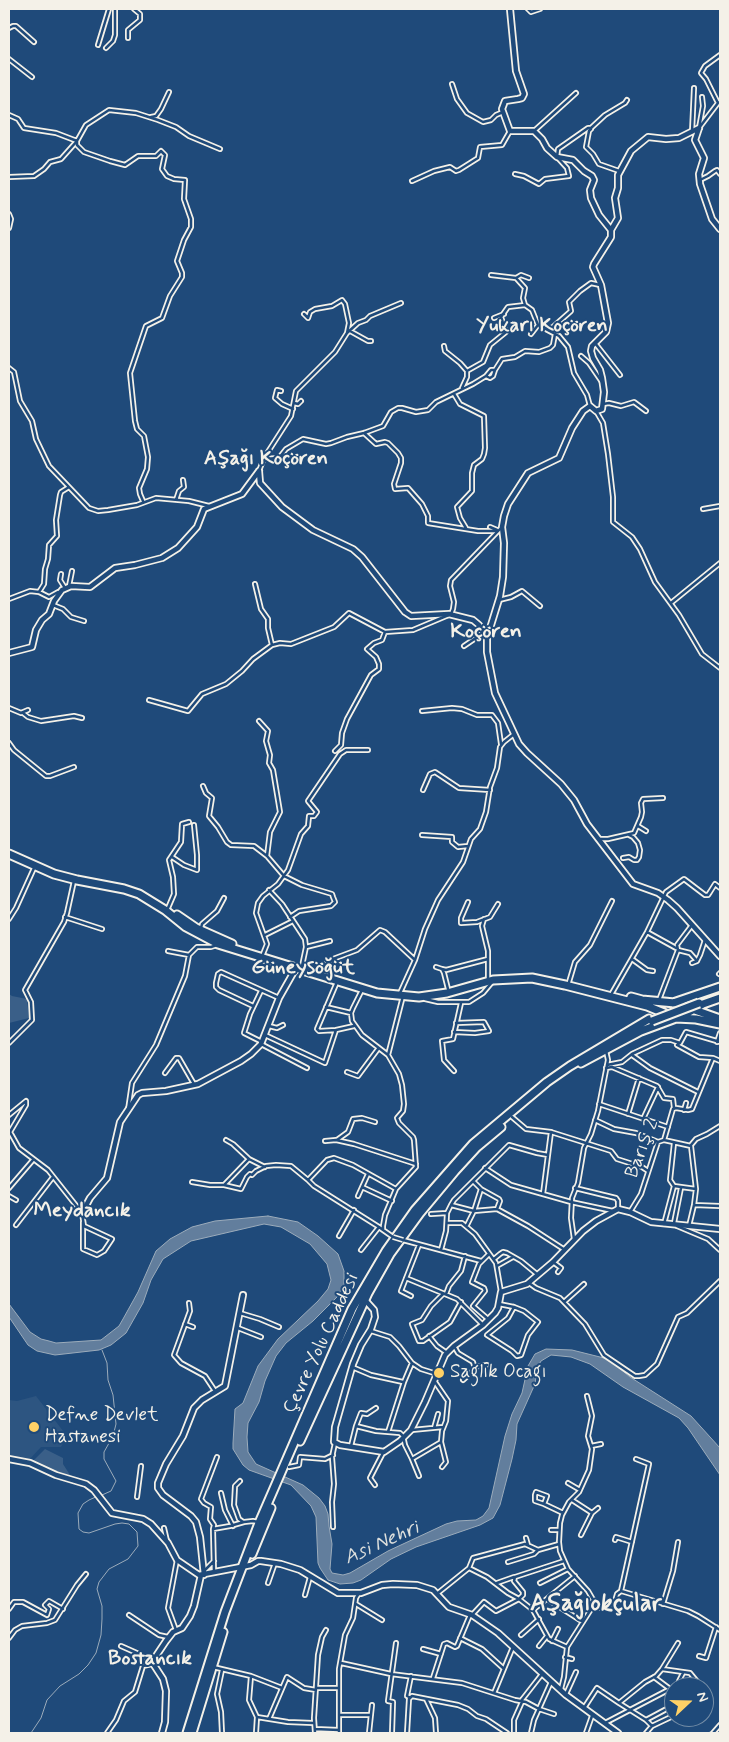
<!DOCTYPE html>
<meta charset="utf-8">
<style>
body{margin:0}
#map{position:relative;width:729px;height:1742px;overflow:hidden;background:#1f4a7a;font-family:Mynerve,sans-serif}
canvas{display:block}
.frame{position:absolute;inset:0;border:10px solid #f4f1e8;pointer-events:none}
.north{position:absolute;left:664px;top:1677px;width:50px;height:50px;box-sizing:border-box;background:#1f4a7a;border:1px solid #748da6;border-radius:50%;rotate:69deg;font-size:14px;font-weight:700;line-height:20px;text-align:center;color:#f4f1e8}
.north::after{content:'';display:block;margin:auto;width:18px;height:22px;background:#ffd166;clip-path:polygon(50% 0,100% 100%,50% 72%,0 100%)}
</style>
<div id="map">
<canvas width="729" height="1742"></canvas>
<div class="frame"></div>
<div class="north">N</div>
</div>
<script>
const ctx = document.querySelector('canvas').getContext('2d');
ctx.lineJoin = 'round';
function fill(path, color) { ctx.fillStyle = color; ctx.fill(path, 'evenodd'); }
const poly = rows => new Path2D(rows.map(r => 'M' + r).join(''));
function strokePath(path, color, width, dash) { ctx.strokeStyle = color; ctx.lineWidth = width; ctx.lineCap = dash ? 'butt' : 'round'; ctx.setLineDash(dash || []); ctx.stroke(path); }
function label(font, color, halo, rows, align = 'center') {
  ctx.font = font + ' Mynerve,sans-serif'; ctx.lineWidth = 4; ctx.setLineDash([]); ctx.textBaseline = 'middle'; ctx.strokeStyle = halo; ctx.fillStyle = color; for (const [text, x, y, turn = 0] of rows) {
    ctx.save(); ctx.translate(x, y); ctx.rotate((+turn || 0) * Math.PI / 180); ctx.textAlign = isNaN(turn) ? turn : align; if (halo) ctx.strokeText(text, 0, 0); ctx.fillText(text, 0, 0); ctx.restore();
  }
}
const built = poly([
 [36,1396,67,1436,61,1447,41,1447,29,1460,9,1456,9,1400,17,1401]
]);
const green = poly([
 [9,994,12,996,27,999,29,1018,9,1023],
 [45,1449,63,1458,63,1464,70,1475,54,1471,32,1462]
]);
const water = poly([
 [268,1216,298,1222,318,1236,338,1254,344,1271,344,1285,337,1297,313,1321,286,1343,276,1356,265,1381,259,1402,248,1423,247,1437,248,1452,256,1464,303,1485,319,1498,325,1506,328,1514,329,1526,332,1544,330,1569,332,1573,343,1575,350,1573,388,1551,446,1524,457,1521,476,1520,483,1516,489,1508,505,1436,512,1414,522,1393,528,1366,535,1354,546,1349,572,1350,608,1359,630,1377,691,1416,720,1448,720,1475,688,1428,679,1418,623,1387,590,1364,571,1357,551,1355,541,1361,537,1368,535,1384,517,1424,516,1440,512,1459,500,1505,493,1518,480,1525,416,1547,391,1559,361,1580,353,1583,340,1584,328,1580,320,1568,318,1563,316,1517,311,1506,291,1485,249,1470,243,1465,233,1449,233,1443,235,1409,243,1403,258,1366,278,1339,318,1301,328,1289,331,1280,327,1264,310,1244,281,1227,264,1224,191,1241,163,1259,151,1280,143,1303,126,1333,111,1345,99,1350,55,1355,37,1351,28,1345,9,1317,9,1304,30,1332,41,1339,49,1341,56,1343,101,1340,119,1326,123,1319,138,1292,156,1251,170,1239,192,1227,215,1221,268,1216]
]);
const stream = poly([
 [102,1495,111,1491,116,1481,104,1459,104,1452,113,1436,116,1424,113,1395,108,1380,107,1363,102,1350],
 [31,1733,41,1718,47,1700,60,1686,79,1674,88,1665,96,1653,101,1635,102,1619,102,1606,97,1589,99,1582,109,1569,128,1559,138,1546,137,1532,129,1524,122,1523,115,1524,89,1533,83,1532,79,1529,78,1513,83,1504,89,1500,98,1496],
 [665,1733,679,1733],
 [707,1733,714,1731]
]);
const street = poly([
 [528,9,531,12,540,9],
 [9,28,13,26,16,26,34,42],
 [128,38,128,30,140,20,140,14,134,9],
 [98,45,109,9],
 [106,48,113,41,115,35,115,9],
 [9,59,32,77],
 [452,84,457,99,467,113,483,122,491,120,496,115,503,112],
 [718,103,706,79,701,73,705,66,720,55],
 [9,115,18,119,24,128,56,133,77,141],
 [151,117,156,116,161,109,169,92],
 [699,128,718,103,720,102],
 [699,128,703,106,702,97],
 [591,129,589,131,586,147,593,154,599,164,619,171],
 [534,131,576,93],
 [692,132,694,88],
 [77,141,77,145,84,152,110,161,125,165,138,156,156,156,161,151,165,155,162,169,167,176,174,179,185,180,184,199,191,219,191,227,184,240,177,261,182,273,182,277,170,296,162,318,146,326,130,373,135,421,137,429,144,436,148,457,147,469,139,488,140,494,143,501],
 [515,174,524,176,539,184,545,179,569,176,567,168,557,157,558,149,588,128,591,128,605,115,625,103,627,100],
 [9,177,34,176,44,169,50,162,61,159,77,141,86,125,109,110,136,113,158,120,176,127,189,136,220,149],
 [700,180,708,176,715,171,717,170,720,174],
 [412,181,434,171,450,167,456,171,459,170,478,158,480,147,502,145,510,131],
 [9,214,11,219,9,228],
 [491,275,516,278,525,288,523,298,525,305],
 [516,278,521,275,529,278],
 [494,318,504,314],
 [545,328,549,329,553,327,571,311,569,302,580,291,591,283,600,285],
 [350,331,368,341,371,341],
 [347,333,358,323,366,320,370,316,401,303],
 [531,334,538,325],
 [595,343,620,375],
 [444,346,445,351,460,363,467,371],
 [581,356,589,363,602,382],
 [9,368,14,372,20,401,32,421,36,439,49,466,89,508,98,511,108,510,137,505,156,498,189,501,209,506],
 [495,370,502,359,515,357,525,351,539,352,550,348,553,345,555,334],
 [462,388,467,377,467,371,483,362,490,345,506,332,501,317,508,307,525,305,532,310,538,325,559,336,568,347,574,373,587,395,590,406],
 [281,391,277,390,275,398,282,404,293,409],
 [454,394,460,404,484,416,485,448,484,454,482,459,474,465,472,473,472,491,457,507,460,518,466,528],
 [294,403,298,404,301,401],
 [603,404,609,403,621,406,634,402,646,411],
 [596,411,603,423,608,454,613,497,613,522,632,537,640,549,655,582,679,615,702,654,720,668],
 [364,433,376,444,385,442,388,443,398,453,401,458,401,463,394,484,395,489,408,488,422,504,428,516,428,523,478,531,497,531],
 [263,459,279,458,286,449,303,439,326,444,331,443,347,437,364,433,383,426,391,412,398,408,402,408,416,412,428,410,436,402,473,384,486,376,491,370,495,370,493,376,490,378,486,376],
 [259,471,264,458,291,416,296,391,335,352,347,333,349,323,345,304,342,300,332,306,315,309,310,312,308,318,304,314],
 [176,500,179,491,184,487,183,480],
 [703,509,720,506],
 [490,527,497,530],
 [61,574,60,580,65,588],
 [255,584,261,609,268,619,268,628,272,645],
 [69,586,72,571],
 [39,592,44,584,45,569,48,559,49,545,57,536,56,520,60,495,61,492,69,487],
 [9,599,30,591,39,592,49,597,58,592],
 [499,600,511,597,522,591,540,606],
 [671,603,720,563],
 [53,605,63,609,71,617,84,621],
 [464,646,483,633],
 [149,700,188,711,202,694,226,684,242,671,253,659,272,645,280,643,291,644,334,627,349,613,385,632,413,630,451,614,453,609,454,602,450,586,451,580,501,528],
 [9,708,21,713,28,710],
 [422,711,452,708,462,709,477,715,492,715,498,723,501,744],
 [23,713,28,717,41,721,74,716,82,718],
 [259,721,268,731,266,741,270,755,269,763,273,770,280,812,270,832,267,856],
 [9,743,14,750,46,776,50,776,74,767],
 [335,751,341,745,342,733,347,719,371,675,379,669,379,664,376,657,367,649,374,643,382,640,385,632],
 [203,786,206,793,212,798,209,816,218,827,227,842,231,845,254,846,267,856,284,876,302,885,332,894,333,897,335,902,331,906,299,911,290,917],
 [423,790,430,774,435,772,459,788,490,790],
 [638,826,646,831],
 [422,835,452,837,452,842,458,847,468,846],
 [599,839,608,839,634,833,641,817,642,812,641,803,643,799,663,798],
 [172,857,184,865,197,870,197,855,194,825],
 [623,858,629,857,634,860,637,860,639,857,640,850,638,843,633,837,629,835],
 [269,890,282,904,305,939,306,947,302,966],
 [468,902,461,918,461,923,477,922,490,917,498,904],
 [168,908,174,894,173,877,169,860,181,842,182,824,189,822],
 [65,917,102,929],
 [9,919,16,908,35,866],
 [484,919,482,926,488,951,488,979],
 [201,928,202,924,217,911,224,898],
 [647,932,676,948],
 [265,935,293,921],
 [306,947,330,941],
 [678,950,690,953,697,961],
 [168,951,189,955],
 [263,954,267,944,256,913,258,903,263,896,278,884,288,870,301,834,308,826,309,816,314,816,317,812,308,801,340,754,346,750,368,750],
 [632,959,647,970,653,971],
 [692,963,697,961,700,955,705,940],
 [436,967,442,969,444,973,448,989],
 [442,969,446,970,488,959],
 [316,971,333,959,357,950,380,930,385,932,415,960],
 [719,974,720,973],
 [569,982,575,962,590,945,612,901],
 [362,990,353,1008,351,1013,352,1021,362,1035,388,1055,399,1074,402,1085,404,1104,403,1111,397,1118,399,1123,413,1137,414,1140,416,1167,396,1189],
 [261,991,250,1014,244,1033,260,1041,261,1044,307,1068],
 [400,993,415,960,425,929,438,900,463,862,471,839,480,829,486,812,490,787,497,768,500,747,504,742,514,734],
 [612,993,647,932,666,892,684,879,705,895,708,895,710,892,715,884,720,888],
 [425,999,438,1002,469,1002,483,993,493,981],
 [659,1000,678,950,677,945,692,925],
 [253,1006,219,990,216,987,216,983,218,974,221,972,279,998],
 [326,1007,351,1013],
 [269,1026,277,1028,283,1025],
 [336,1030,319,1031,317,1029,337,982],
 [454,1032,475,1033,489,1031,484,1022,456,1023],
 [265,1035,325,1063,336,1030,354,1026],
 [717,1042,720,1033],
 [9,1043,32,1020,31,1002,25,990,64,922,67,913,74,881],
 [680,1043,677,1045,699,1057,713,1058,720,1061],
 [388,1055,403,996],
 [632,1055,650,1068,698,1092],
 [607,1065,622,1062,632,1054,662,1040,671,1040,680,1043,686,1032,720,1042],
 [606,1068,612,1067,657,1086,664,1098,673,1099,674,1108],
 [454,1071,444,1060,442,1041,453,1039,461,1003],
 [347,1072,358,1076,378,1049],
 [165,1073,176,1058,179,1058,194,1084],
 [599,1104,668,1127],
 [128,1110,132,1083,156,1045,185,976,189,955,197,947,211,947,217,945],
 [684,1110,686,1103],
 [628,1114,639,1078],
 [9,1115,26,1101,26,1105,10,1132,19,1148,48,1170,82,1213,84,1226,112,1239,104,1251,97,1255,83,1249,83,1222],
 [512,1117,526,1129,551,1132,611,1151,617,1159,642,1167,648,1171],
 [643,1119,658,1087],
 [595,1120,614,1129,636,1133,658,1142],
 [226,1140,233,1144,249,1159,265,1167],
 [337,1140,348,1132,353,1119,362,1118,375,1122],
 [664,1140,691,1146,696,1189,694,1205,689,1226],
 [325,1141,336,1140,354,1144,416,1164],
 [691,1145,696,1139,707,1134,720,1126],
 [485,1168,511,1185,571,1202,613,1211],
 [308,1180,314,1186,379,1227],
 [473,1181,481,1189,499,1199,500,1201,497,1209],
 [192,1182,210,1185,224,1185,249,1159],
 [224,1185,241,1189,247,1177,250,1174,252,1175,256,1171,266,1166,276,1165,291,1166,308,1180,327,1160,334,1158,353,1165,396,1189,385,1215,383,1226,383,1230,393,1237],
 [674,1186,670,1180,674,1143],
 [362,1187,392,1201],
 [9,1188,33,1160],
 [575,1188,616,1198,618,1201,618,1208],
 [543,1194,551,1132],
 [9,1196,16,1200],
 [358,1196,368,1174],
 [451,1205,454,1200,509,1145,537,1153,548,1155],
 [694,1205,720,1206],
 [630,1212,641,1194,658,1142,664,1140,673,1109,676,1108,688,1110,692,1109,713,1058],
 [431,1214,447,1213],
 [447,1223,462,1223,475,1234,496,1263,501,1292],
 [674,1223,681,1188],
 [664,1224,674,1186,696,1189],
 [16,1225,53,1177],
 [467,1225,474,1211,481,1189],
 [677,1226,708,1239,720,1250],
 [339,1236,354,1210],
 [574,1239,571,1218,572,1198,578,1183,584,1148,591,1134,598,1111,608,1060,606,1051],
 [403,1240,481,1261],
 [361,1250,379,1227,383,1230],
 [441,1250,446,1231,447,1213,451,1205,474,1211,497,1209,528,1226,565,1250],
 [494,1259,500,1254,503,1252,507,1253,521,1261,538,1275],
 [553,1262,561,1268,558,1272],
 [497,1266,513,1257],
 [406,1278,457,1299,483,1325],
 [529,1283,536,1288,560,1298,585,1324,604,1355,635,1376,639,1376,645,1375,657,1364,678,1317,687,1313,720,1281],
 [443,1294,431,1306,422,1320,412,1324,419,1341,423,1341,450,1322,461,1302],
 [446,1294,449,1286,461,1271,465,1256],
 [411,1296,401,1291,419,1245],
 [564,1302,584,1284],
 [189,1303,190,1311,174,1355,181,1363,205,1376,215,1391],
 [499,1304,514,1307],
 [514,1307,524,1311,538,1322,528,1335,521,1355,517,1356,512,1351,487,1335,508,1318,514,1307],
 [240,1313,260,1319,279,1327],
 [488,1319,473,1306,485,1291,484,1288,472,1282,479,1264,489,1254],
 [185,1324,193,1327],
 [238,1328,261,1337],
 [371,1331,390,1337,399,1346,412,1363,421,1369,437,1374],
 [429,1336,437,1346,447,1353],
 [454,1346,458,1353,473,1362,475,1369,463,1380],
 [352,1367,371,1375,403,1382],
 [474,1367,487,1365],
 [435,1382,448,1401,446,1421,442,1431,441,1442,446,1462,442,1467],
 [376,1408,367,1414,361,1413,356,1426,376,1431,400,1433,403,1436,405,1445,412,1459,441,1442],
 [434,1428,438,1414],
 [412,1430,443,1427],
 [388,1432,404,1382,412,1363],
 [351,1446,356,1426],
 [591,1446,601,1444],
 [412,1459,419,1476],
 [289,1467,299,1465,300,1457,325,1459,333,1455],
 [240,1481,235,1486,234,1505,239,1519,243,1522],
 [568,1483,580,1490],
 [375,1485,370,1478,383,1453],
 [536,1492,547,1496,544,1504,535,1501,535,1495,536,1492],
 [221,1493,225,1510,233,1526],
 [137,1497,141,1466],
 [572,1500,592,1513,598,1508],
 [544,1504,563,1513],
 [333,1527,332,1502,334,1484,332,1457,335,1443],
 [164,1528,167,1541],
 [213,1529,214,1525,210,1519,211,1507,204,1503,201,1499,217,1457],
 [551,1530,559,1530],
 [581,1535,592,1513],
 [526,1538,528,1545],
 [615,1540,616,1537,632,1542],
 [508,1562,534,1554,538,1550],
 [469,1568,487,1577,508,1593,519,1599,523,1595,523,1592,514,1581,515,1577,564,1561],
 [205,1570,214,1561],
 [214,1572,213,1529,230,1526,244,1522,253,1521,258,1522],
 [268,1583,275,1563],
 [497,1583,514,1577],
 [540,1583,568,1569],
 [621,1591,649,1464,636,1459],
 [438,1593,469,1568,473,1558,525,1544,538,1550,559,1544],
 [305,1595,310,1577],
 [547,1599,583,1622],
 [356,1604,382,1620],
 [663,1604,673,1571,678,1542],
 [595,1605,600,1608,607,1608,614,1604,617,1594,621,1591,688,1611,698,1616,720,1630],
 [9,1609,14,1602,23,1602,47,1615,49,1609,45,1605,49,1601,63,1609],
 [533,1610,575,1576],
 [129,1615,159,1635,168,1637],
 [472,1615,484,1602,496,1611,519,1599,533,1610,549,1639,567,1647],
 [176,1630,168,1608,177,1560],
 [521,1635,539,1619],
 [9,1638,15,1630,22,1626,47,1623,55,1620,77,1585,86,1574],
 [460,1638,482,1649,503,1668],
 [552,1641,558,1629],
 [121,1646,139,1654,152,1662],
 [539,1646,547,1636],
 [423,1649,441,1654],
 [699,1656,706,1658,716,1627],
 [565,1657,572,1659],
 [341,1663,391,1674,462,1683,515,1700,526,1702,539,1709,554,1714],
 [213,1667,251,1676,249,1700,257,1717],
 [662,1669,678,1643],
 [683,1673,679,1681,692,1687],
 [251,1676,282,1688],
 [654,1677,674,1692],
 [433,1678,444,1644,447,1643,455,1647,457,1646,470,1615],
 [316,1688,339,1688,339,1733],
 [339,1688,339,1669,345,1635,353,1618,356,1598,359,1593],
 [561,1689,564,1677,567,1647,595,1603,588,1591,568,1569,560,1551,559,1542,560,1523,562,1515,569,1502,579,1492,589,1470,592,1449,588,1436,592,1416,587,1396],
 [494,1693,513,1647],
 [566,1694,576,1672],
 [409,1697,407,1696,411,1676],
 [426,1699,435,1718,436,1733],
 [521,1701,542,1674],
 [619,1703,646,1720,652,1726,646,1733],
 [584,1708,597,1688,619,1703,645,1682,656,1676,662,1669,690,1673,699,1684],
 [340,1715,371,1715],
 [269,1719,287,1677,304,1688,316,1690],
 [646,1720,674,1705],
 [605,1723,670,1689],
 [652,1726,673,1716],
 [315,1729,339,1730],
 [107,1733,116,1720,124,1701,135,1692,143,1666,152,1664],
 [222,1733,221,1712,217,1694,222,1670],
 [256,1733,257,1717,288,1722,313,1723],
 [315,1733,314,1718,318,1655,322,1637,326,1630],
 [369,1733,372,1705],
 [392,1733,393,1702,388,1701,396,1643],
 [407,1733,409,1699,412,1696,458,1705,468,1709,477,1716,486,1719,507,1733],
 [514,1733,514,1720,522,1702],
 [531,1733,534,1720,551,1682],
 [586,1733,592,1716],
 [713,1733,720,1725]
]);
const secondary = poly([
 [510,9,516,71,524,94,522,98,518,99,505,101,502,109,510,131,534,131,542,139,547,148,557,157,573,160,584,171,592,176,594,180,590,190,591,198,599,215,611,230,611,237,594,264,593,267,601,285,608,323,606,332,592,346,591,351,593,358,600,370,602,378,604,392,602,409,596,411,590,406,583,411,572,428,559,458,528,473,508,504,504,516,502,527,504,543,503,577,500,596,487,638,487,652,495,693,519,744,527,753,561,784,574,800,587,824,633,884,658,893,668,900,677,908,720,956],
 [699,128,695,140,704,158,699,174,700,184,712,219,720,229],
 [611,230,618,218,615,198,618,188,618,175,631,151,648,137,666,139,679,138,699,128],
 [259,471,260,483,282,507,313,530,353,549,362,557,405,612,411,616,449,614,473,620,479,625,487,638],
 [9,653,32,647,36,630,42,620,49,614,54,601,62,590,71,586,90,587,115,568,135,565,162,558,178,548,197,527,204,509,242,494,259,471],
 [82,1213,90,1198,107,1178,120,1122,138,1095,142,1093,166,1091,198,1084,241,1061,251,1054,261,1044,279,998,296,968],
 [365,1300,374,1310,375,1317,371,1329,361,1345,353,1364,335,1427,334,1442,340,1445,384,1452,400,1441,411,1430,425,1402,445,1355,454,1346,483,1325,495,1313,498,1308,501,1292,527,1284,553,1262,583,1231,596,1221,618,1209,630,1212,651,1222,720,1229],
 [9,1459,30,1463,56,1475,86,1484,94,1490,112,1513,143,1519,151,1524,168,1543,177,1560,199,1575,251,1565,258,1561,261,1561,281,1564,300,1570,338,1593,361,1593,382,1585,393,1584,417,1585,433,1590,449,1607,472,1615,498,1633,566,1695,618,1733],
 [204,1575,200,1537,196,1522,191,1516,163,1495,158,1488,158,1483,166,1464,183,1436,194,1408,202,1400,225,1386,243,1295],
 [162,1733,165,1722,166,1691,163,1679,152,1662,166,1641,173,1632,182,1628,190,1616,194,1606,201,1575]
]);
const highway = poly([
 [9,854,54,874,77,880,124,889,139,894,165,910,186,927,218,944,377,993,419,997,447,993,493,980,532,978,565,985,647,1006,676,1018,696,1019,720,1024],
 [177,915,196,928,232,944],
 [631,997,642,1000,675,1003,720,1019],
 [673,1003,720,987],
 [581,1063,641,1031,684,1015,703,1004,720,998],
 [300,1441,368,1293,390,1254,420,1213,455,1171,477,1147,501,1127],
 [252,1554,271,1508],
 [187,1733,225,1612,259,1523,352,1309,386,1251,415,1210,473,1144,547,1082,570,1066,649,1019],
 [192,1733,223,1632]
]);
const streetBridge = poly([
 [393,1237,403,1240]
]);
const highwayBridge = poly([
 [652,1021,699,1003]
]);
const markers = [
 [439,1373,6,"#ffd166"],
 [34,1427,6,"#ffd166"]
];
const streetNames = [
 ["Barış 2",643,1149,-69],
 ["Çevre Yolu Caddesi",322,1344,-65]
];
const poiNames = [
 ["Saglık Ocagı",450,1373],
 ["Defne Devlet",45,1416],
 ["Hastanesi",45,1438]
];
const neighbourhoodNames = [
 ["Yukarı Koçören",542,327],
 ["Aşağı Koçören",266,460]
];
const waterNames = [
 ["Asi Nehri",382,1544,-24]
];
const quarterNames = [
 ["Koçören",486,633],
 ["Güneysöğüt",303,969],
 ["Meydancık",82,1212],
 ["Bostancık",150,1660]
];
const districtNames = [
 ["Aşağıokçular",596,1605]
];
fill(built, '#2d5581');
fill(green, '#3a5f88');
fill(water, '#627e9d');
strokePath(water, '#9cacbb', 1);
strokePath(stream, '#9cacbb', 1);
strokePath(street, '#f4f1e8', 6);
strokePath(secondary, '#f4f1e8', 8);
strokePath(highway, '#f4f1e8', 11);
strokePath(street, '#1f4a7a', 2.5);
strokePath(secondary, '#1f4a7a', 4.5);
strokePath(highway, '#1f4a7a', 7);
strokePath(streetBridge, '#f4f1e8', 6, []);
strokePath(highwayBridge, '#f4f1e8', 11, []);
strokePath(streetBridge, '#1f4a7a', 2.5);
strokePath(highwayBridge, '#1f4a7a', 7);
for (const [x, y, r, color] of markers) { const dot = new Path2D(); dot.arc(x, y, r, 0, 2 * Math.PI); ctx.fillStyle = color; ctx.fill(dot); strokePath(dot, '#1f4a7a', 2); }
label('19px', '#f4f1e8', '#1f4a7a', streetNames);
label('19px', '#f4f1e8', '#1f4a7a', poiNames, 'left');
label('bold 20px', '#f4f1e8', '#1f4a7a', neighbourhoodNames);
label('italic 20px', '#dee0dd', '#1f4a7a', waterNames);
label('bold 21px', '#f4f1e8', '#1f4a7a', quarterNames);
label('bold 24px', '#f4f1e8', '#1f4a7a', districtNames);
</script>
